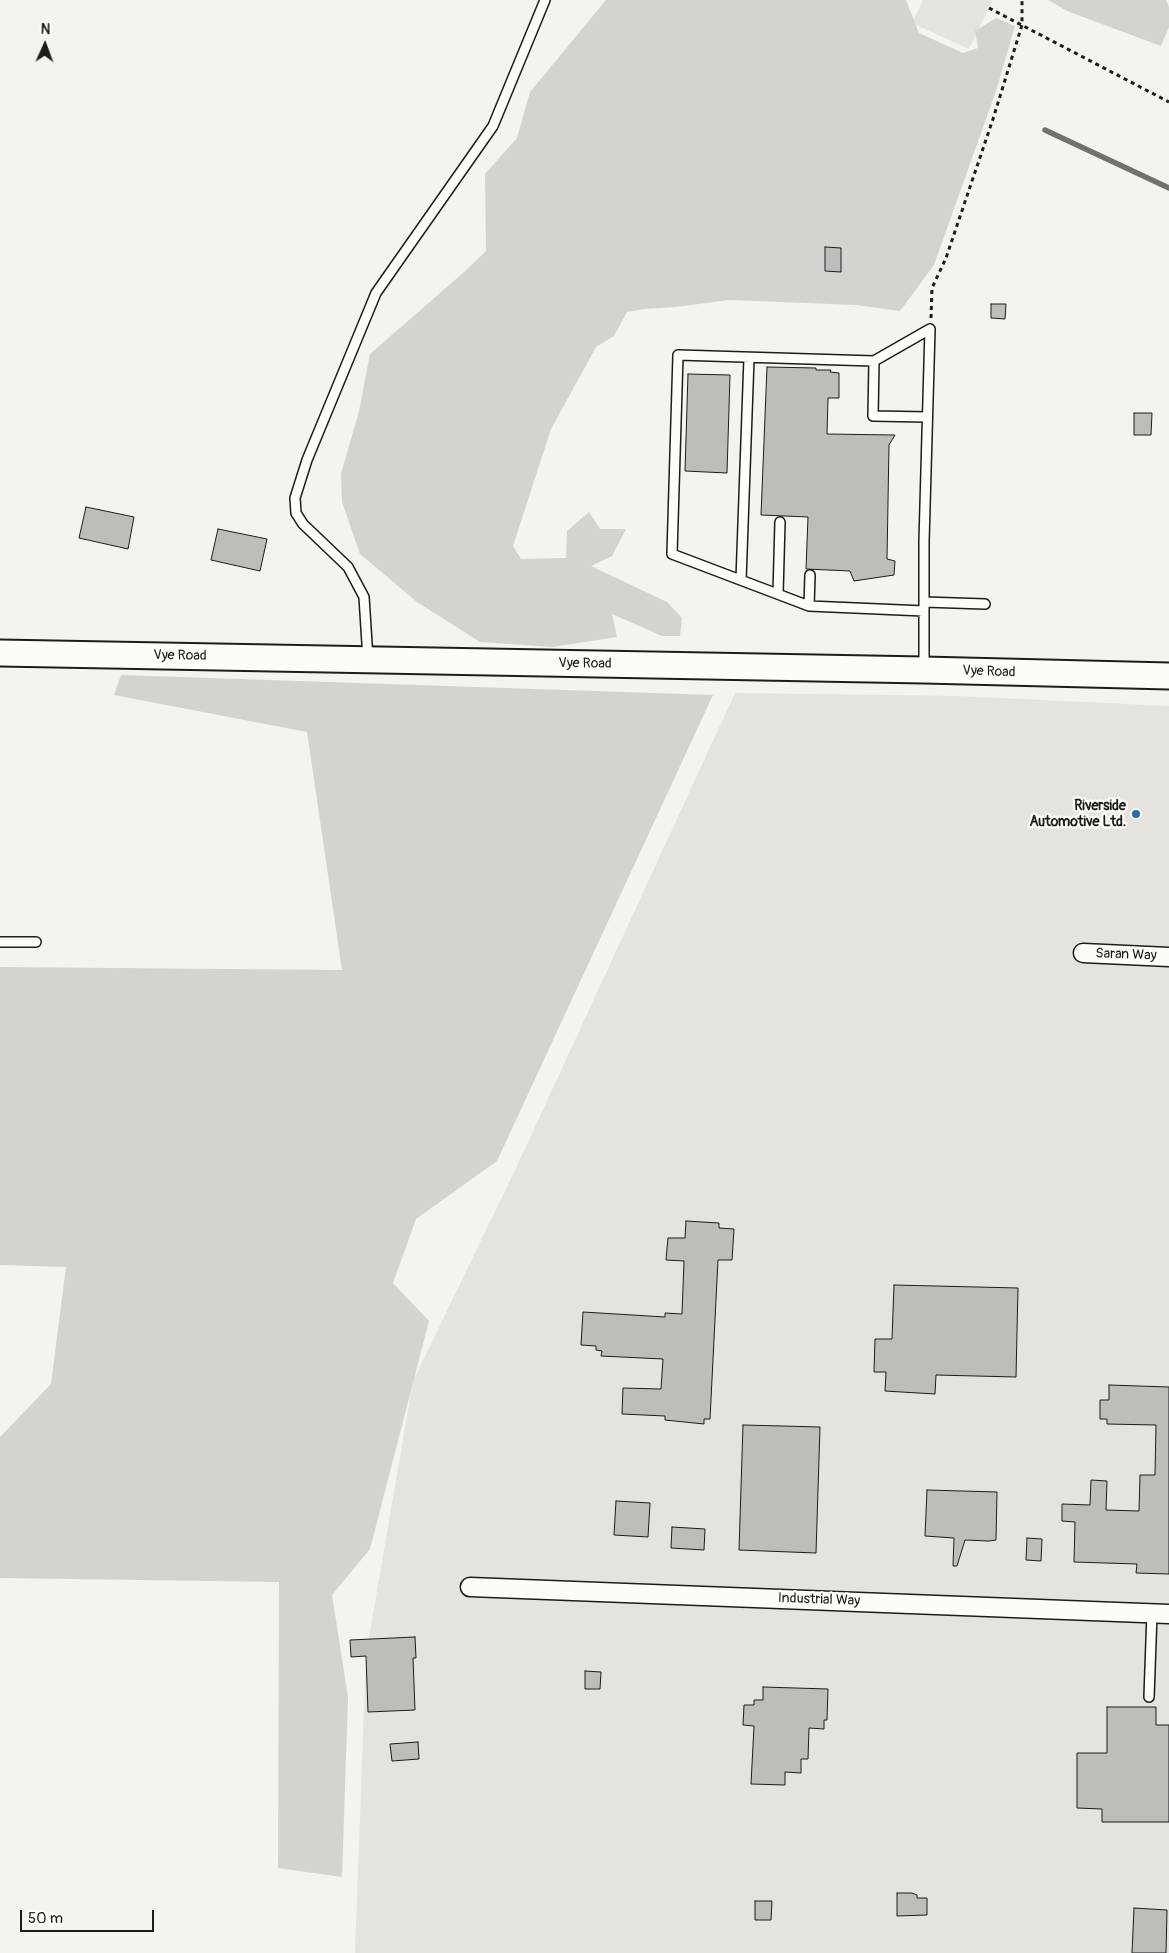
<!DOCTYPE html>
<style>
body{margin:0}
#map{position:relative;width:1169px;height:1953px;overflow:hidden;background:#f4f3ee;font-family:Pangolin,sans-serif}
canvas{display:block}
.north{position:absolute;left:20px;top:20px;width:50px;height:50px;-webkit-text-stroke:4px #fdfcf7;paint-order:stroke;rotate:2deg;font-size:14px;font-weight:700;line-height:20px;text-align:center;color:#1c1c1c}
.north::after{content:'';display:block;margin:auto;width:18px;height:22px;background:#1c1c1c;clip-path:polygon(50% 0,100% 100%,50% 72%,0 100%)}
.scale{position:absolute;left:20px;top:1910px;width:134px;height:22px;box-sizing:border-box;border:2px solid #1c1c1c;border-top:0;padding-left:6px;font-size:15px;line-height:18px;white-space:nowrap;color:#1c1c1c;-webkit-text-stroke:4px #fdfcf7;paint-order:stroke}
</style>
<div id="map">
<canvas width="1169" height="1953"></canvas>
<div class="north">N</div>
<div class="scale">50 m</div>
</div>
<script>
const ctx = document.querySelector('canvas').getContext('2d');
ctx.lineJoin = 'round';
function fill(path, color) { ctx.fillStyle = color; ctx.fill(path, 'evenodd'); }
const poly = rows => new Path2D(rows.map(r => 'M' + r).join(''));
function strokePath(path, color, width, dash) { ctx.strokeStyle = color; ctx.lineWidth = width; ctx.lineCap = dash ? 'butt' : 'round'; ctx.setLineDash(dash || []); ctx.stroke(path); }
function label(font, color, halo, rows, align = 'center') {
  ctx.font = font + ' Pangolin,sans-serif'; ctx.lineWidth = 4.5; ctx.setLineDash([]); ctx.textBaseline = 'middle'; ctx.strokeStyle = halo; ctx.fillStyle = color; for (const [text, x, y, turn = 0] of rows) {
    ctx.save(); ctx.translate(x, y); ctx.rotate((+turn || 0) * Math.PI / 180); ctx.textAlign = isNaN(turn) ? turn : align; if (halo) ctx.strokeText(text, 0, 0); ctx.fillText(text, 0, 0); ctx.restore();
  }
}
const built = poly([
 [923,0,993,0,969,49,912,23],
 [735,693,959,696,1169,706,1169,1953,355,1953,366,1655,413,1381,517,1166]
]);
const green = poly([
 [606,0,906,0,919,33,963,53,978,48,975,31,996,18,1015,26,997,88,934,265,900,311,856,305,729,300,676,307,644,309,627,312,614,336,596,347,551,429,513,546,521,559,566,558,567,531,589,512,600,529,626,529,612,556,591,566,667,602,682,618,680,636,662,636,612,614,617,637,552,647,480,642,417,602,360,554,342,502,341,474,359,411,370,354,463,273,486,251,485,174,517,138,530,92],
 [1048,0,1166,0,1169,7,1169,27,1161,46,1067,11],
 [121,675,713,695,497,1161,416,1219,393,1283,429,1321,370,1549,332,1595,348,1697,342,1877,278,1868,279,1582,0,1578,0,1437,51,1384,66,1267,0,1265,0,967,342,970,307,732,114,695]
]);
const stream = poly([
 [1045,130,1169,188]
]);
const building = poly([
 [825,247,841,248,841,272,825,271,825,247],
 [991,304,1006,304,1005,319,991,318,991,304],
 [767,367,816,368,816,370,831,370,830,372,839,373,839,398,828,398,827,434,895,435,889,445,887,559,895,561,894,575,854,581,850,571,806,569,808,517,761,515,767,367],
 [688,374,730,375,727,473,685,471,688,374],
 [1134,413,1152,413,1151,435,1134,435,1134,413],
 [86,507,134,517,128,549,79,538,86,507],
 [218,529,267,539,260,571,211,560,218,529],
 [686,1221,719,1223,719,1228,734,1229,732,1260,718,1260,710,1419,704,1419,704,1424,665,1420,665,1416,622,1414,623,1388,661,1389,663,1359,601,1356,602,1351,596,1350,596,1346,581,1345,583,1312,665,1317,665,1313,682,1314,684,1261,666,1260,668,1238,685,1238,686,1221],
 [894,1285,1018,1288,1016,1377,936,1375,935,1394,885,1391,886,1372,874,1372,875,1339,892,1339,894,1285],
 [1109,1385,1169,1387,1169,1574,1136,1573,1137,1564,1074,1562,1075,1522,1062,1521,1062,1504,1090,1505,1091,1480,1107,1481,1106,1510,1139,1511,1140,1475,1155,1475,1156,1425,1107,1424,1107,1419,1100,1419,1100,1400,1109,1400,1109,1385],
 [743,1425,820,1427,816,1553,739,1550,743,1425],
 [927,1490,997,1492,996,1540,989,1541,965,1540,957,1566,953,1566,954,1538,925,1536,927,1490],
 [616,1501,650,1503,648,1537,614,1535,616,1501],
 [672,1527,705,1529,704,1550,671,1548,672,1527],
 [1027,1538,1042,1539,1041,1561,1026,1560,1027,1538],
 [415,1637,416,1658,413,1658,415,1710,368,1712,366,1656,351,1657,350,1640,415,1637],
 [585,1671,601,1672,600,1689,585,1689,585,1671],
 [763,1687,828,1689,827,1720,824,1720,824,1729,809,1728,808,1759,801,1759,801,1773,785,1772,785,1785,751,1784,754,1726,743,1725,744,1705,754,1705,754,1700,763,1700,763,1687],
 [1107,1707,1156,1707,1156,1725,1169,1725,1169,1822,1102,1822,1102,1809,1077,1808,1077,1753,1107,1753,1107,1707],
 [418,1742,419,1759,392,1761,390,1744,418,1742],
 [897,1893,912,1893,917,1895,917,1898,927,1898,927,1915,897,1916,897,1893],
 [755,1901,772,1901,771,1920,755,1920,755,1901],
 [1134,1908,1167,1910,1166,1953,1132,1953,1134,1908]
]);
const path = poly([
 [989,8,1169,102],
 [931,318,932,288,946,258,993,119,1022,25,1022,0]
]);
const lane = poly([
 [874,361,873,416,927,417],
 [741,580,749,358],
 [778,594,780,522],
 [924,602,985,604],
 [809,606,810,575],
 [924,611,809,606,672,554,678,355,874,361,930,329],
 [368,659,364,597,348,567,303,524,296,513,295,498,307,460,376,293,493,126,545,0],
 [924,670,924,541,930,329],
 [0,942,36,942],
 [1149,1697,1152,1613]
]);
const street = poly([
 [1083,953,1169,957],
 [470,1587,1169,1614]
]);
const secondary = poly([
 [0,653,924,670,1169,676]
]);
const markers = [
 [1136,814,5,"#1f6fb2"]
];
const streetNames = [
 ["Vye Road",180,656,1],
 ["Vye Road",585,664,1],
 ["Vye Road",989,672,2],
 ["Saran Way",1126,955,2],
 ["Industrial Way",819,1600,2]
];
const poiNames = [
 ["Riverside",1126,806],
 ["Automotive Ltd.",1126,822]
];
fill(built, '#e4e3de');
fill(green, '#d4d3cf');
strokePath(stream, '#72716f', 5.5);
fill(building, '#bebdba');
strokePath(building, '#1c1c1c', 1);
strokePath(lane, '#1c1c1c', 12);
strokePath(street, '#1c1c1c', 21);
strokePath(secondary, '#1c1c1c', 29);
strokePath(path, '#1c1c1c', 3, [4, 4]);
strokePath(lane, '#fdfcf7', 9);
strokePath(street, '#fdfcf7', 18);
strokePath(secondary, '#fdfcf7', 25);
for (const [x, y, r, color] of markers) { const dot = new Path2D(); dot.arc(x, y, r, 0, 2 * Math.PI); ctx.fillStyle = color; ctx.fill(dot); strokePath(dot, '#fdfcf7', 2); }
label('14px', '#1c1c1c', '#fdfcf7', streetNames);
label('bold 14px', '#1c1c1c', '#fdfcf7', poiNames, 'right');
</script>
